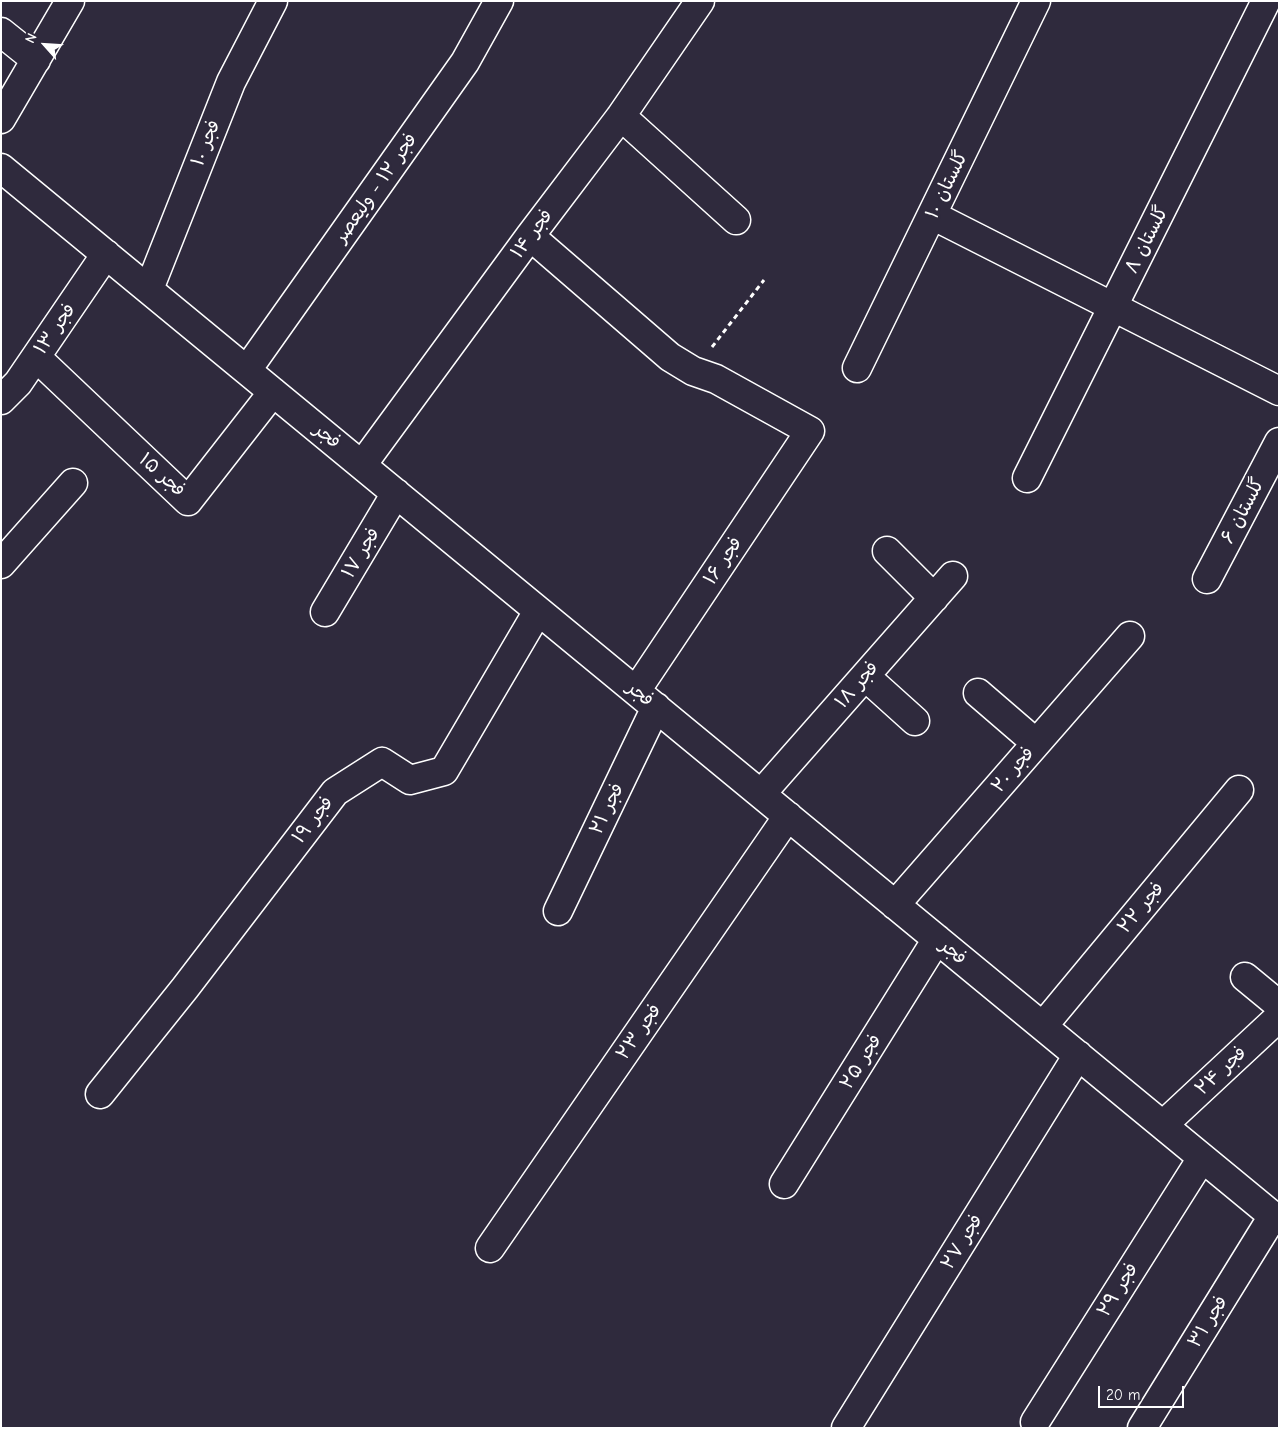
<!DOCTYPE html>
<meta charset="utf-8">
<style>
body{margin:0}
#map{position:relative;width:1280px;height:1429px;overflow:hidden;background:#2f2a3d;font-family:"Comic Neue",sans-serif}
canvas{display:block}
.frame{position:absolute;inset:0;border:2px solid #fff;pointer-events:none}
.north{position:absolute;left:20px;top:20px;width:50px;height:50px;-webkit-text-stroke:4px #2f2a3d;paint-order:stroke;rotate:296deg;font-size:14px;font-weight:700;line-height:20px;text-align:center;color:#fff}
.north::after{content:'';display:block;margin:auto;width:18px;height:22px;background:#fff;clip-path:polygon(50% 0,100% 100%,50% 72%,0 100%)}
.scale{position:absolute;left:1098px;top:1386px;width:86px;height:22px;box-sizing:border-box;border:2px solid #fff;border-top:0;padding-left:6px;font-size:15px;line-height:18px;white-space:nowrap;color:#fff;-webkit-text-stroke:4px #2f2a3d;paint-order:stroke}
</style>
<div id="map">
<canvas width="1280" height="1429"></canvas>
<div class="frame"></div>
<div class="north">N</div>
<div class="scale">20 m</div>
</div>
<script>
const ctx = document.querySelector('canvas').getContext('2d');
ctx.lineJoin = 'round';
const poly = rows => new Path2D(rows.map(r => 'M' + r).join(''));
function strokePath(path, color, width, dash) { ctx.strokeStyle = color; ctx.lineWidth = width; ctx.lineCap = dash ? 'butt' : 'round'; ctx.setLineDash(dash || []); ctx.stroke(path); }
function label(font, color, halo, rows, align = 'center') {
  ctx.font = font + ' "Comic Neue","Playpen Sans Arabic",sans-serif'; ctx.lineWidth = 5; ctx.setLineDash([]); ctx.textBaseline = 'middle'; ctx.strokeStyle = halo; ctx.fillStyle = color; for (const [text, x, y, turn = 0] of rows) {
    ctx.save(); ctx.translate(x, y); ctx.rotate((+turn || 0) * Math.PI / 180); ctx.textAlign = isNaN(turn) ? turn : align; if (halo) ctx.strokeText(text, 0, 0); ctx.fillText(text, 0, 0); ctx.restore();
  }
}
const path = poly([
 [712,347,764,280]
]);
const minor = poly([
 [1,32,36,60],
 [621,116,736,220],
 [1,119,70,1],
 [1,168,1279,1221],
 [932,215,1279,391],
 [530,236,670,357,693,371,716,379,810,431,636,691],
 [149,289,231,82,273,1],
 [36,357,188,501,273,392],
 [857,368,1036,1],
 [247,370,465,62,499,1],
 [1,400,18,383,106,254],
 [362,465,530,236,621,116,700,1],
 [1027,478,1266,1],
 [887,551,934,598],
 [1,564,73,483],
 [1207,579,1279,442],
 [325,612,396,493],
 [865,676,915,721],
 [978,693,1036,743],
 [761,794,953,576],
 [895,905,1130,636],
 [558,911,656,707],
 [1245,977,1279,1005],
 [1043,1026,1239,790],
 [100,1094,185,988,335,792,382,762,410,780,444,771,538,611],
 [1163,1125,1279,1017],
 [784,1184,937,939],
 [490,1248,788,816],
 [1035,1422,1202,1158],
 [846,1428,1078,1055],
 [1142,1428,1273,1216]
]);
const streetNames = [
 ["فجر ۱۰",206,143,-68],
 ["گلستان ۱۰",947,185,-64],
 ["فجر ۱۲ - ولیعصر",376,188,-55],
 ["فجر ۱۴",532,234,-53],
 ["گلستان ۸",1147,240,-63],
 ["فجر ۱۳",55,329,-55],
 ["فجر",327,436,39],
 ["فجر ۱۵",162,475,42],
 ["گلستان ۶",1243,511,-62],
 ["فجر ۱۷",361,553,-59],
 ["فجر ۱۶",723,561,-56],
 ["فجر ۱۸",857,685,-49],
 ["فجر",640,694,39],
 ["فجر ۲۰",1013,770,-49],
 ["فجر ۲۱",607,809,-64],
 ["فجر ۱۹",313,820,-52],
 ["فجر ۲۲",1141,908,-50],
 ["فجر",953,952,40],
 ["فجر ۲۳",639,1032,-55],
 ["فجر ۲۵",861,1062,-58],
 ["فجر ۲۴",1221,1071,-43],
 ["فجر ۲۷",962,1242,-58],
 ["فجر ۲۹",1118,1290,-58],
 ["فجر ۳۱",1208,1322,-58]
];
strokePath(minor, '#fff', 31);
strokePath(path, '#fff', 3, [5, 4]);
strokePath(minor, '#2f2a3d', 28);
label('19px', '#fff', '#2f2a3d', streetNames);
</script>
